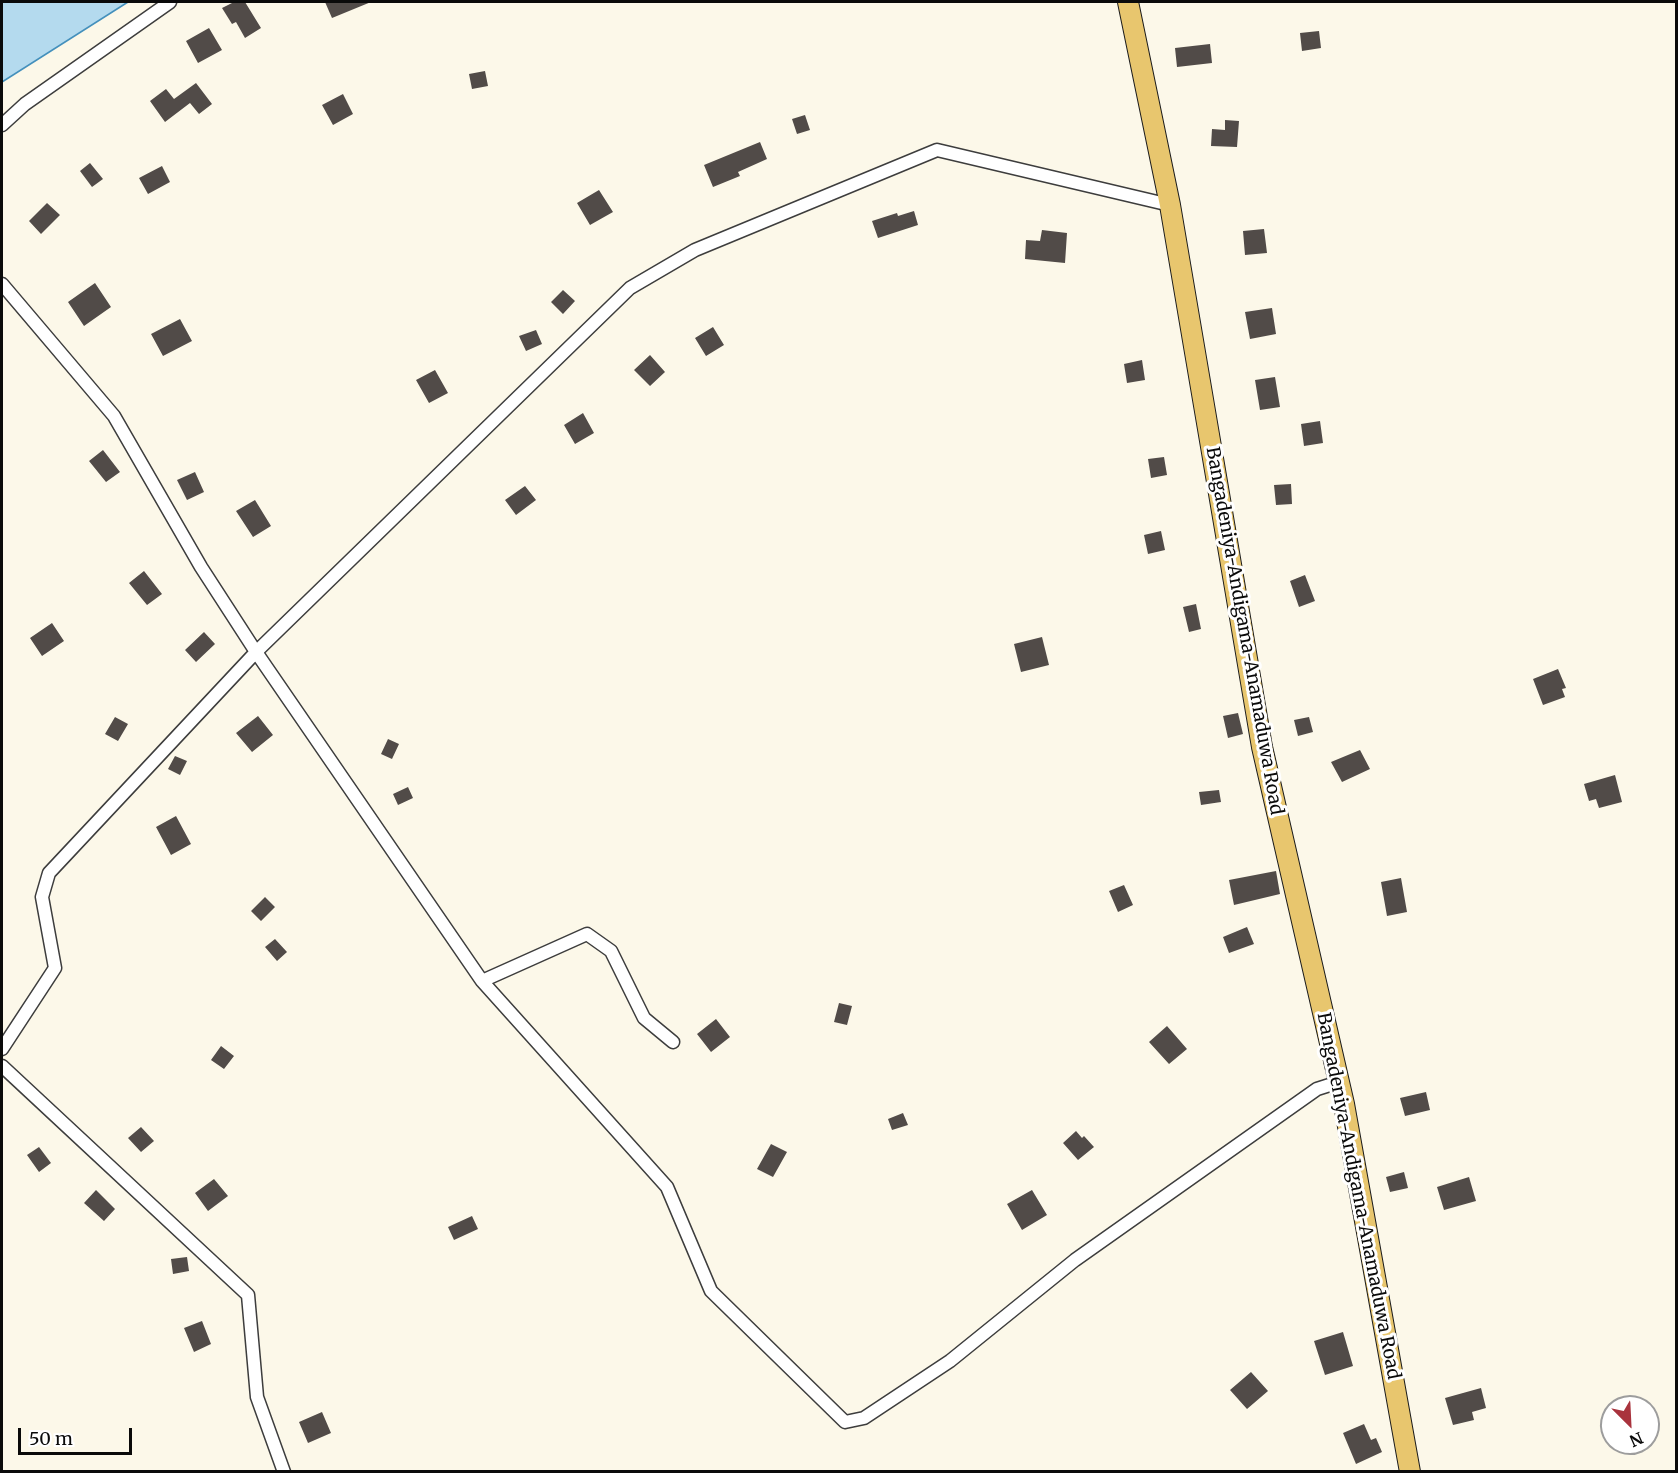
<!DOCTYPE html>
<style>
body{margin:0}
#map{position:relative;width:1678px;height:1473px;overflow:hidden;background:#fcf8e9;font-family:Merriweather,serif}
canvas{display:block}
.frame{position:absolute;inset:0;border:3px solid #0a0a0a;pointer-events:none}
.north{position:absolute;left:1600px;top:1395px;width:60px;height:60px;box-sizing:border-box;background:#fff;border:2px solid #9d9d9d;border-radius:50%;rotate:156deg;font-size:16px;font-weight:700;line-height:24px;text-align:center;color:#0a0a0a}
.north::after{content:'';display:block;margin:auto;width:21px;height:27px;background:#a9333d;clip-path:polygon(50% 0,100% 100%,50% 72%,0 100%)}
.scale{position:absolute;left:18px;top:1428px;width:114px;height:27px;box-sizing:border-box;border:3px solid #0a0a0a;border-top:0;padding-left:8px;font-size:18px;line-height:21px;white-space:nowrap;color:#0a0a0a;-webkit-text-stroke:4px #fff;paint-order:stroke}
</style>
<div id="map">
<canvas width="1678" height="1473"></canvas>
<div class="frame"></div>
<div class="north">N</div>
<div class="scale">50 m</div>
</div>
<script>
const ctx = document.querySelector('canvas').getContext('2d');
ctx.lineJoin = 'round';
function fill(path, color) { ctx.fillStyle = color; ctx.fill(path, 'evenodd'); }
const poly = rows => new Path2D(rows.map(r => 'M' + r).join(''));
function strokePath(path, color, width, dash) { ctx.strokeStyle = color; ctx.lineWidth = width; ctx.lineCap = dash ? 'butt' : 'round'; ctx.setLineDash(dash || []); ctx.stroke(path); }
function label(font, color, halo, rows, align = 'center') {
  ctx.font = font + ' Merriweather,serif'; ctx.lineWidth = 6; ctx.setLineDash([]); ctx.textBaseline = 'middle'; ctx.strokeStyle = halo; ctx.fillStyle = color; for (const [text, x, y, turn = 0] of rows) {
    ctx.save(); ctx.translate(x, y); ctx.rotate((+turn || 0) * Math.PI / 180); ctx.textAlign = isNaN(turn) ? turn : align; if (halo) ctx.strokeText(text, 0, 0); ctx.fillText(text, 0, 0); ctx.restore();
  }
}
const water = poly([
 [2,2,128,2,2,82,2,2]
]);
const building = poly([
 [234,2,245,2,261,28,245,38,236,22,232,24,222,8],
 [325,2,371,2,332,18],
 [209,28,222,50,198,63,186,41],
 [1319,31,1321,48,1302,51,1300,33],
 [1210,44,1212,63,1177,67,1175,48],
 [485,71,488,86,472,89,469,74],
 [196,83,212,104,199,114,190,103,165,122,150,101,166,89,174,99],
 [343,94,353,114,333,125,322,105],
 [805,115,810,130,797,134,792,119],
 [1225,120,1239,121,1237,147,1211,146,1212,129,1225,130],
 [760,142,767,159,738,172,740,176,713,187,704,165],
 [90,163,103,179,92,187,80,171],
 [162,166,170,182,148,194,139,178],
 [599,190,613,212,590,225,577,203],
 [47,203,60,215,41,234,29,221],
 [914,211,918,225,878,238,872,221,897,213,898,216],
 [1264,229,1267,253,1245,255,1243,231],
 [1042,230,1067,233,1065,263,1025,259,1026,240,1040,241],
 [95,283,111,307,84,326,68,302],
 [563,290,575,301,563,314,551,302],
 [1272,308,1276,334,1250,339,1245,312],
 [180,319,192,341,163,356,151,334],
 [713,327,724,345,706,356,695,338],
 [536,330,542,344,526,351,519,336],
 [650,355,665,372,650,386,634,370],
 [1142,360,1145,380,1127,383,1124,364],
 [435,370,448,393,429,403,416,380],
 [1275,377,1280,407,1260,410,1255,380],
 [583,413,594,433,575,444,564,425],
 [1320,421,1323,443,1304,446,1301,424],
 [103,450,120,472,106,482,89,461],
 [1164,457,1167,475,1151,478,1148,459],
 [195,472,204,492,187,500,177,480],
 [1291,484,1292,504,1276,505,1274,485],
 [525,486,536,500,516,515,505,500],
 [255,500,271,526,253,537,236,511],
 [1161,531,1165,550,1148,554,1144,535],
 [144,571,162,594,147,605,129,583],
 [1305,575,1315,601,1299,607,1290,581],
 [1196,604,1201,629,1189,632,1183,607],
 [52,623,64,641,42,656,30,638],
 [204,632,215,644,196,662,185,650],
 [1042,637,1049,665,1021,672,1014,644],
 [1558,669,1566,688,1562,689,1565,697,1543,705,1533,679],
 [1238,713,1243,734,1228,738,1223,716],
 [258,716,273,735,252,752,236,733],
 [115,717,128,724,118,741,105,734],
 [1309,717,1313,732,1298,736,1294,720],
 [388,739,399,744,392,759,381,754],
 [1360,750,1370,769,1342,782,1331,762],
 [175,756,187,761,180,775,168,769],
 [1615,775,1622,802,1599,808,1596,799,1589,801,1584,784],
 [408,787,413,798,398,805,393,794],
 [1219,790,1221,802,1201,805,1199,792],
 [176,816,191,844,171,855,156,827],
 [1276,871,1280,894,1234,905,1229,880],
 [1401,878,1407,912,1387,916,1381,882],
 [1124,885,1133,905,1118,912,1109,891],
 [265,897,275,907,261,921,251,911],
 [1247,927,1254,944,1229,953,1223,937],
 [275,939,287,952,277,961,265,947],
 [839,1003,852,1006,847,1025,834,1022],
 [716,1019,730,1037,711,1052,697,1034],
 [1167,1026,1187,1049,1169,1064,1149,1042],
 [221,1046,234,1056,224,1069,211,1060],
 [1426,1092,1430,1110,1405,1116,1400,1098],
 [903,1113,908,1125,892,1130,888,1119],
 [141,1127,154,1141,141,1152,128,1138],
 [1076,1131,1082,1138,1084,1136,1094,1147,1078,1160,1063,1143],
 [771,1144,787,1152,773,1177,757,1169],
 [39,1147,51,1163,39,1172,27,1155],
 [1404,1172,1408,1188,1390,1192,1386,1177],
 [1469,1177,1476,1201,1444,1210,1437,1187],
 [214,1179,228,1196,208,1211,195,1193],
 [96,1190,115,1209,104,1221,84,1203],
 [1032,1190,1047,1215,1022,1230,1007,1204],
 [472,1216,478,1229,454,1240,448,1227],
 [187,1257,189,1271,173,1274,171,1259],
 [202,1321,211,1344,194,1352,184,1328],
 [1343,1332,1353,1366,1325,1375,1314,1341],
 [1251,1372,1268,1391,1247,1409,1230,1390],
 [1481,1388,1486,1408,1472,1412,1474,1420,1453,1425,1445,1398],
 [322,1412,331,1433,308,1443,299,1422],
 [1364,1424,1371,1440,1376,1438,1382,1452,1356,1464,1343,1433]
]);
const minor = poly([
 [2,125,25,104,170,2],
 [2,284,114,416,201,567,256,652,482,981,667,1187,711,1291,845,1422,864,1418,950,1361,1075,1260,1317,1089,1339,1082],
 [482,981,587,934,611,951,644,1018,673,1042],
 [2,1049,55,968,42,897,49,873,256,652,630,288,695,250,937,150,1170,205],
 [2,1066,248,1295,257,1397,284,1472]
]);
const primary = poly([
 [1128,2,1170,205,1262,747,1344,1104,1410,1472]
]);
const streetNames = [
 ["Bangadeniya-Andigama-Anamaduwa Road",1244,631,80],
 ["Bangadeniya-Andigama-Anamaduwa Road",1358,1196,79]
];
fill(water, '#b4daee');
strokePath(water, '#4490bc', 1.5);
fill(building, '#514b48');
strokePath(minor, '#3d3d3d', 15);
strokePath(primary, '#1b1b1b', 22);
strokePath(minor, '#fff', 12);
strokePath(primary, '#e8c66e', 20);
label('18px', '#0a0a0a', '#fff', streetNames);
</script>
